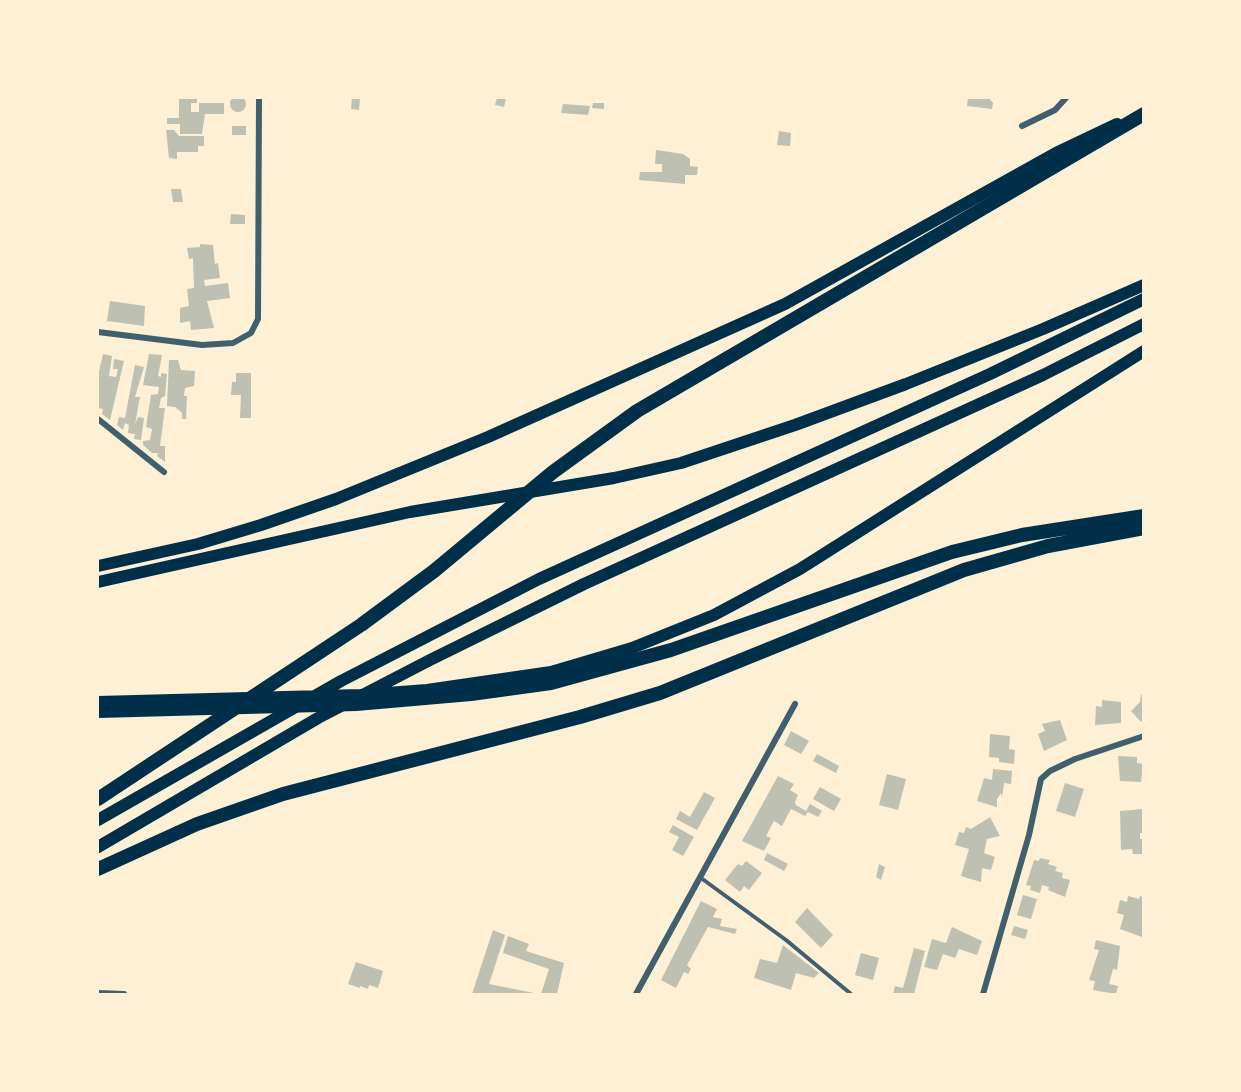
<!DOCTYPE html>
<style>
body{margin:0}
#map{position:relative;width:1241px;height:1092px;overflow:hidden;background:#fdf0d5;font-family:Rubik,sans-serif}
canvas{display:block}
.frame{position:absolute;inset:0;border:99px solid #fdf0d5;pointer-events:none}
</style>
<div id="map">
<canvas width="1241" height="1092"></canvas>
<div class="frame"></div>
</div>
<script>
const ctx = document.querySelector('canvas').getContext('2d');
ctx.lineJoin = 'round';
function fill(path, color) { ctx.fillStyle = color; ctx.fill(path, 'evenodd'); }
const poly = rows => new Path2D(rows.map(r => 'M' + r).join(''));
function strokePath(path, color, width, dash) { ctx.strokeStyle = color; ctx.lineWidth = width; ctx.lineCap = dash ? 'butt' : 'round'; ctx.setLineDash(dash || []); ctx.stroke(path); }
const building = poly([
 '230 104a8 8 0 1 1 16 0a8 8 0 1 1-16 0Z',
 [179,98,197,98,197,103,191,103,191,112,199,112,199,103,224,103,224,114,205,114,202,134,180,134,180,124,167,124,167,118,179,118],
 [352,98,360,98,359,110,351,109],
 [497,98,506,98,504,107,495,105],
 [968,98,989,98,993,103,992,109,967,106],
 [593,103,604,103,604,109,592,108],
 [563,104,590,106,588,115,561,113],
 [232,126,246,126,246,135,232,135],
 [166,130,174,130,179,136,204,136,204,146,198,146,198,152,177,152,177,159,169,158],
 [779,131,791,133,790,146,777,145],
 [656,150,683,154,690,159,690,166,698,167,697,175,685,175,685,184,639,180,640,172,662,172,662,164,655,164],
 [171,189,181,189,183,202,173,202],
 [231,214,245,215,245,224,230,224],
 [200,244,213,245,215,264,218,263,220,278,204,280,205,286,228,283,230,298,207,301,214,328,191,330,190,321,180,323,180,308,189,306,187,289,194,288,193,258,189,259,187,248,200,247],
 [110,301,145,306,144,326,107,321],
 [103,354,112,356,109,376,116,377,118,369,113,369,114,359,124,361,110,420,102,414,103,409,98,408,98,376],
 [149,354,162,355,158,376,161,377,161,373,167,374,165,396,161,398,159,408,165,408,160,446,165,446,165,462,157,456,158,453,152,453,143,445,143,441,150,440,152,429,146,427,147,420,151,395,158,394,159,387,143,385],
 [169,360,178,360,181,370,195,371,194,386,185,388,184,396,187,396,186,419,182,419,182,413,175,407,167,406],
 [135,365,144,367,135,397,140,397,135,424,138,417,144,418,141,440,134,439,135,434,128,433,129,425,125,423,123,430,117,425,119,417,125,418],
 [236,373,251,373,251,418,240,418,241,395,231,395,232,382,236,382],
 [1141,695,1143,695,1143,720,1141,722,1131,711,1140,702],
 [1102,700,1121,702,1121,723,1095,725,1096,706,1102,707],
 [1060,720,1067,740,1044,751,1038,734,1045,731,1042,724],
 [791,731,809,741,801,754,784,745],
 [990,734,1010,736,1009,749,1015,750,1014,764,999,762,999,758,989,757],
 [817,754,839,766,836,773,813,761],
 [1118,756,1137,757,1137,763,1143,764,1141,782,1120,781],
 [993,769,1012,771,1011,784,1004,783,1002,798,1001,793,997,799,997,807,977,801,984,778,992,780],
 [887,774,906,779,898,810,879,805],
 [778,776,794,784,790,790,798,795,795,802,796,805,806,811,810,804,822,811,818,817,808,812,805,816,791,809,782,826,774,821,766,836,771,838,764,851,742,841],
 [1065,783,1084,789,1075,817,1056,811],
 [820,787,841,799,834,811,813,799],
 [704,792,715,798,697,830,676,819,680,811,690,817],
 [1143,809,1143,833,1140,833,1140,839,1143,839,1143,854,1133,854,1132,849,1121,850,1120,811],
 [990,817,1000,836,987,839,984,853,995,857,991,870,982,868,981,882,961,876,969,849,955,845,959,832,964,833,966,827,971,829],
 [673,825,694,837,683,856,672,850,679,837,669,832],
 [767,853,788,864,784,871,764,860],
 [1040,858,1050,860,1048,864,1057,867,1055,871,1063,873,1062,878,1070,880,1065,897,1048,890,1049,887,1042,885,1040,893,1030,890,1031,886,1026,885,1034,860,1039,861],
 [746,861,762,873,749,890,744,886,740,892,725,880,738,864,742,866],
 [879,864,885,867,881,880,876,877],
 [1023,895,1037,899,1031,919,1017,915],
 [1128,896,1139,899,1140,896,1143,897,1142,937,1120,929,1124,915,1117,913,1120,900,1127,902],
 [701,901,717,909,713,917,722,919,720,926,737,929,735,934,708,927,687,965,691,969,688,974,684,972,676,988,661,980],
 [807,908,833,935,821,948,795,922],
 [1014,926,1028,930,1025,939,1011,935],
 [952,927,982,941,977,955,959,949,955,958,943,954,937,970,924,967,932,939,946,943],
 [493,930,505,935,489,984,539,994,472,994],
 [508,936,529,944,526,951,564,963,557,994,541,994,549,969,503,953],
 [1096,940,1120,946,1117,970,1113,969,1109,984,1118,986,1116,994,1093,990,1095,981,1089,980,1099,950,1094,949],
 [783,945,819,973,814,978,796,973,791,990,754,978,760,959,777,963],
 [914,948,925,951,914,994,893,994,895,986,903,988],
 [861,953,879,958,873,980,855,975],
 [356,962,383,971,378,988,369,985,368,989,360,986,360,988,348,984]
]);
const service = poly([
 [701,878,786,940,851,994]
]);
const minor = poly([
 [1022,126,1055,110,1066,98],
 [98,332,202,345,233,343,251,333,258,319,259,98],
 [98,419,164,472],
 [98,993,124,994],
 [636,994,795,704],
 [983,994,1029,835,1041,779,1050,771,1075,759,1144,736]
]);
const trunk = poly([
 [98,566,198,544,261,525,336,499,488,437,785,304,1056,153,1117,124],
 [98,582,410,512,614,478,681,463,795,425,906,384,1043,329,1144,285],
 [98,702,360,695,427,690,551,672,632,648,714,615,800,569,1144,351],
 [98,820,341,681,539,579,990,374,1144,299],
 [98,847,318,718,430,660,584,584,1043,375,1144,324]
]);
const motorway = poly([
 [98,711,356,704,471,694,551,683,671,650,952,552,1022,535,1144,516],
 [98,799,361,625,434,571,553,472,637,411,1144,114],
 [98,869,197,824,283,794,580,717,660,693,964,570,1048,546,1144,528]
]);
fill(building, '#bec0b2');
strokePath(service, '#3f606c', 4);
strokePath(minor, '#3f606c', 6);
strokePath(trunk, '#003049', 12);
strokePath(motorway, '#003049', 14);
</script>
